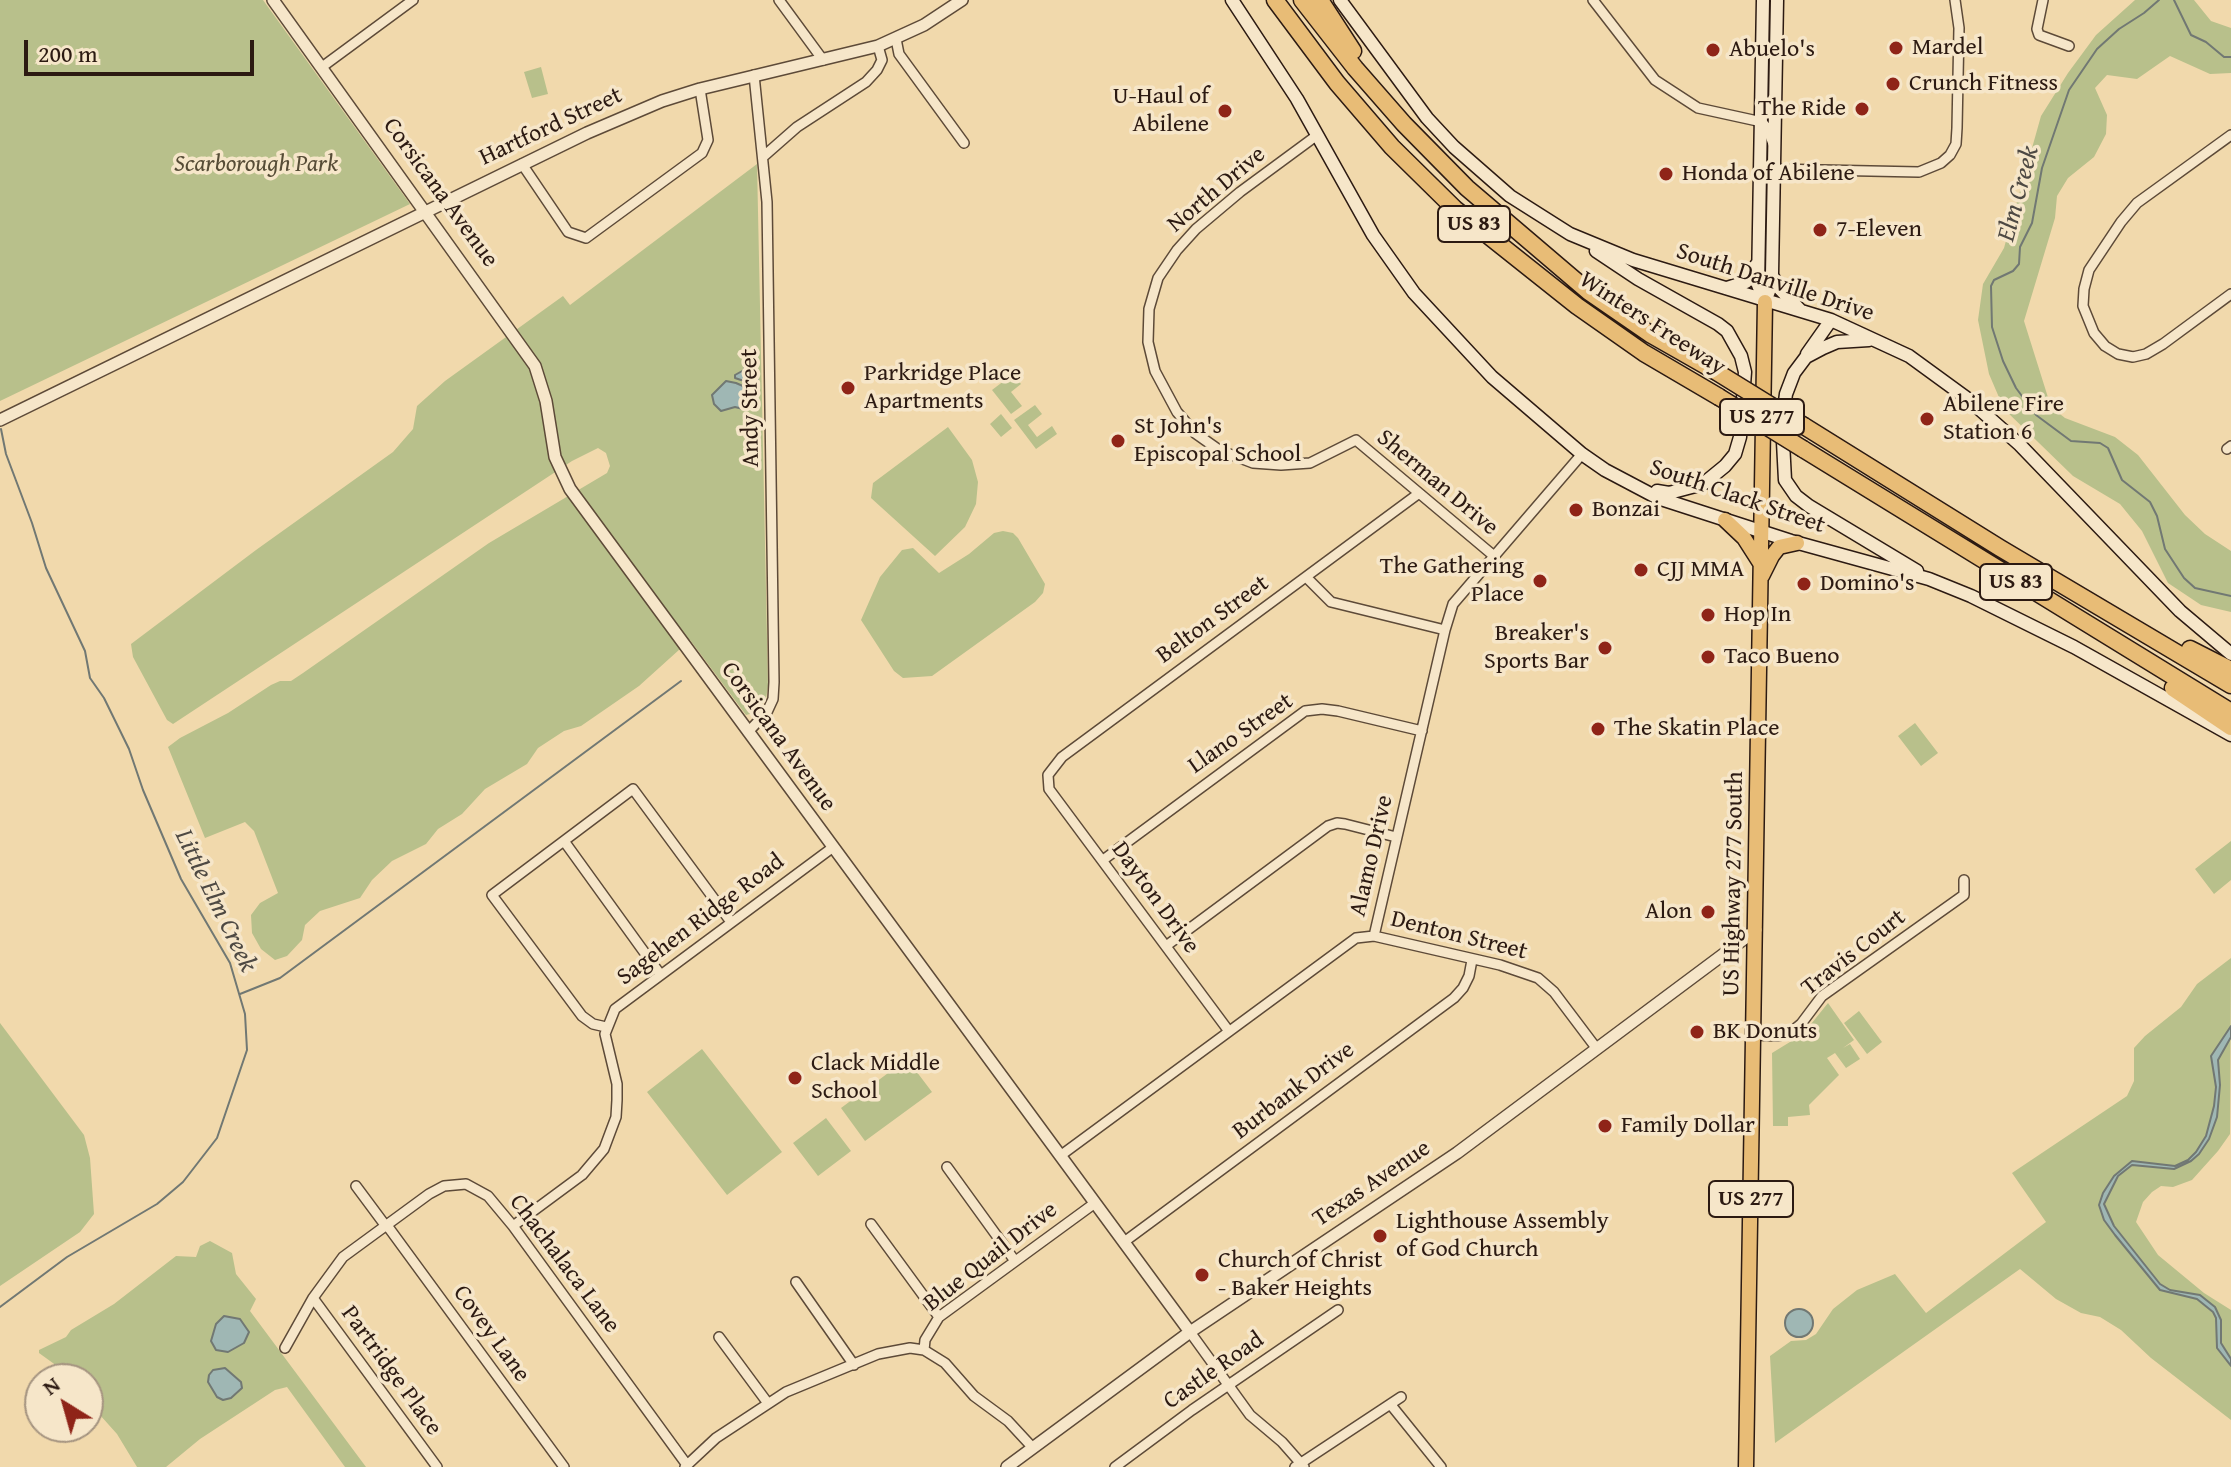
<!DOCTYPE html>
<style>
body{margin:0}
#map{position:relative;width:2231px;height:1467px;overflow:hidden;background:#f1d9ac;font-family:"Gentium Book Plus",serif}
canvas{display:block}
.north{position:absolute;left:24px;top:1363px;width:80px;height:80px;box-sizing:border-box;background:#f6e6c9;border:2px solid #a59480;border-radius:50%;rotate:323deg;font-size:22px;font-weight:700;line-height:32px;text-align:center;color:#2c1a12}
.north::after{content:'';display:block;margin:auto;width:28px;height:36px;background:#8f2418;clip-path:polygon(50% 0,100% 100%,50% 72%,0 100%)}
.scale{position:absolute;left:24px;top:40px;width:230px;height:36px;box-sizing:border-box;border:4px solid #2c1a12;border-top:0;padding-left:10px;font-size:24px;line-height:28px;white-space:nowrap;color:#2c1a12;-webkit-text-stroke:6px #f6e6c9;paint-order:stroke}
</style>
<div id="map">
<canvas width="2231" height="1467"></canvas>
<div class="north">N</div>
<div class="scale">200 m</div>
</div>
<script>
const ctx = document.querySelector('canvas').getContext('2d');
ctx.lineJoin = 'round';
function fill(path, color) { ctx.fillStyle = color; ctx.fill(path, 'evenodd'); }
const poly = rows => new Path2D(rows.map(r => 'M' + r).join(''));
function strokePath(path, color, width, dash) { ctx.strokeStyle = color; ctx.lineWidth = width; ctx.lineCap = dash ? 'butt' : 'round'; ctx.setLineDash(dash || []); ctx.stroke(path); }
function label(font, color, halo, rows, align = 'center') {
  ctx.font = font + ' "Gentium Book Plus",serif'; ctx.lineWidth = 7; ctx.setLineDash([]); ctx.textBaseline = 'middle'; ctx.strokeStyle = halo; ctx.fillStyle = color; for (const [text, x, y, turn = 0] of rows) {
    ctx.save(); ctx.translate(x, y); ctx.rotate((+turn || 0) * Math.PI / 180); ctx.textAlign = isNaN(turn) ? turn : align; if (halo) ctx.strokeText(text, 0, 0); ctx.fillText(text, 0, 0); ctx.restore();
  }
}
const green = poly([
 [0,0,263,0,410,204,0,401],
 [2135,0,2194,0,2211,21,2231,28,2231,73,2210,74,2170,56,2137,79,2107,75,2095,88,2107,115,2106,134,2094,157,2068,178,2057,196,2055,218,2024,321,2051,407,2065,418,2115,437,2138,455,2185,515,2205,534,2231,551,2231,612,2201,605,2168,583,2142,531,2120,504,2073,476,2004,409,1989,374,1978,320,1983,284,2004,248,2041,116,2068,73,2096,35],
 [541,67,548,94,532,98,524,72],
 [757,164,768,686,766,699,757,712,746,715,690,640,639,686,581,726,564,731,538,748,527,764,485,789,462,814,438,829,426,844,392,861,372,880,360,898,320,911,305,925,302,940,287,956,275,960,261,949,252,933,251,915,260,903,278,893,254,831,245,822,205,838,168,747,180,738,228,713,271,685,280,681,291,681,303,673,489,543,607,473,610,466,606,453,598,448,572,461,173,724,167,720,133,657,131,644,256,550,393,452,413,429,417,406,445,381,563,296,570,305],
 [1013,374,1021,384,1011,392,1022,406,1011,414,992,390],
 [1035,405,1042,414,1028,425,1037,437,1052,426,1057,434,1036,449,1014,420],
 [1001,414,1012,428,1001,437,990,424],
 [948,427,972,460,978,482,976,504,965,527,935,556,871,498,873,483],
 [1003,531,1013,533,1018,538,1045,584,1043,593,1035,602,932,676,903,678,894,671,861,620,880,577,902,550,913,548,939,573,969,554,994,533],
 [1915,723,1938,753,1921,766,1898,736],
 [2231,841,2231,880,2214,894,2195,869],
 [2231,958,2230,1134,2218,1151,2192,1180,2173,1187,2161,1186,2152,1192,2143,1202,2136,1222,2158,1255,2204,1293,2231,1310,2231,1420,2151,1358,2121,1330,2100,1317,2081,1313,2056,1299,2020,1269,1775,1443,1770,1356,1791,1341,1806,1340,1816,1334,1833,1309,1857,1290,1895,1274,1926,1313,2046,1222,2012,1173,2127,1096,2134,1081,2134,1048,2145,1036,2181,1007,2197,984],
 [1828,1003,1854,1040,1843,1048,1850,1044,1860,1059,1846,1068,1835,1053,1827,1058,1839,1075,1809,1105,1810,1115,1788,1117,1788,1126,1773,1126,1772,1053,1803,1034],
 [1859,1011,1882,1042,1867,1054,1844,1023],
 [0,1023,84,1135,90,1158,94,1214,80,1232,0,1286],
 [702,1049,782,1152,727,1195,647,1092],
 [907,1059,932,1092,865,1141,841,1108],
 [826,1118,851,1151,818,1176,793,1143],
 [210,1241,232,1253,236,1274,256,1299,250,1311,366,1467,345,1467,287,1387,275,1390,200,1439,166,1467,137,1467,117,1434,91,1405,88,1398,88,1379,75,1379,39,1353,39,1350,66,1337,71,1330,114,1304,176,1256,196,1257,200,1246]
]);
const water = poly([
 [748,357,756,359,758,381,756,385,735,378,735,375,744,370,745,359,748,357],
 [726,381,736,383,752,390,757,403,747,410,735,407,721,411,714,404,712,395,726,381],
 [2231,1026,2231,1037,2218,1060,2220,1085,2217,1117,2209,1139,2199,1154,2191,1161,2174,1169,2132,1165,2118,1176,2104,1204,2114,1226,2160,1284,2170,1290,2200,1295,2215,1307,2221,1320,2221,1343,2231,1359,2231,1366,2217,1348,2216,1318,2213,1312,2197,1299,2160,1290,2115,1235,2104,1220,2099,1205,2103,1193,2114,1176,2132,1161,2175,1166,2188,1160,2196,1152,2206,1136,2214,1106,2216,1087,2211,1056,2231,1026],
 '1785 1323a14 14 0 1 1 28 0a14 14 0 1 1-28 0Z',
 [224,1316,240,1319,249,1332,244,1343,228,1352,216,1350,211,1341,216,1324,224,1316],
 [225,1368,241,1382,242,1388,231,1398,223,1400,217,1397,208,1382,209,1375,213,1370,225,1368]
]);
const stream = poly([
 [2159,0,2144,13,2119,29,2097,49,2069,90,2042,168,2032,223,2020,247,2019,264,2013,271,1994,280,1991,286,1992,327,2003,361,2016,388,2036,415,2071,441,2100,443,2108,448,2122,480,2150,502,2157,516,2165,549,2184,578,2195,588,2231,596],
 [2174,0,2191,35,2206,42,2224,57,2231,57],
 [240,994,280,978,681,681],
 [0,1307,67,1257,157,1204,183,1182,217,1138,247,1050,245,1014,230,963,181,879,143,790,129,749,104,698,90,678,85,651,46,568,32,523,6,454,1,429]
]);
const minor = poly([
 [779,0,823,60],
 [1593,0,1655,80,1698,108,1762,122,1767,128,1773,144],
 [2043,0,2037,29,2039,35,2069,46],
 [896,39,899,54,964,143],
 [322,67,413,0],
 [2231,135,2137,203,2121,222,2089,270,2084,289,2083,306,2094,333,2105,346,2118,354,2133,357,2146,354,2163,344,2231,294],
 [1316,136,1240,192,1196,229,1177,250,1158,278,1149,309,1148,342,1155,371,1177,412,1195,433,1219,450,1253,463,1281,465,1310,463,1356,440,1494,556],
 [764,156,797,127,866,82,877,70,882,60,878,46],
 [522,164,568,232,586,238,702,153,708,140,700,89],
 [1773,169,1919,172,1941,163,1950,155,1956,144,1957,128,1959,28,1955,0],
 [2227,449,2231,446],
 [1306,577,1331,602,1445,630],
 [748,732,767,712,773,699,774,682,767,202,754,75],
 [564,841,660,974],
 [1103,860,1305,711,1322,709,1338,711,1422,731],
 [1374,936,1500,965,1538,978,1554,992,1597,1049],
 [1166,946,1328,826,1337,823,1345,824,1396,837],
 [606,1027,593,1024,582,1016,492,895,633,789,731,922],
 [1228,1030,1049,789,1048,775,1062,757,1418,494],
 [1754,1035,1778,1036,1790,1033,1801,1024,1822,996,1964,895,1964,880],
 [1060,1156,1356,938,1374,936,1445,630,1453,604,1582,454],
 [947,1167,1015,1261],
 [356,1186,385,1225],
 [386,1224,564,1467],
 [871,1224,939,1317],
 [513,1226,582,1175,604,1149,616,1117,617,1100,617,1084,605,1034,615,1009,832,848],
 [1124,1242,1454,998,1463,988,1469,976,1472,960],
 [796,1282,854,1365],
 [313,1298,437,1467],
 [1190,1332,1250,1415,1282,1442,1304,1467],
 [719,1337,767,1402],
 [285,1348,313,1298,343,1257,429,1194,444,1186,466,1184,488,1196,513,1226,687,1465],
 [924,1350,925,1340,939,1317,1095,1203],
 [1391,1405,1441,1467],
 [685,1467,716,1438,786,1392,878,1354,910,1348,924,1350,945,1363,974,1396,1008,1421,1033,1448],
 [1115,1467,1192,1410,1338,1310],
 [1295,1467,1401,1397]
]);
const tertiary = poly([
 [273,0,535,366,546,401,555,457,570,489,1190,1332],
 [0,420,587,133,662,101,700,89,878,46,924,25,962,0],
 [1007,1467,1190,1332,1457,1153,1756,930]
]);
const secondary = poly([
 [1232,0,1297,99,1373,235,1414,293,1492,377,1582,454,1605,470,1658,498,1791,541,1929,579,1971,596,2074,647,2231,735],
 [1340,0,1427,118,1454,147,1510,196,1570,234,1633,260,1831,320,1909,356,1968,399,2020,445,2180,611,2231,654],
 [1763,0,1758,285,1765,302],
 [1596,251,1638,279,1718,324,1727,331,1741,356,1745,372,1740,437,1735,454,1725,466,1703,484,1669,493,1657,491],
 [1773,277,1779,288,1801,311],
 [1727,288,1746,282,1757,264],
 [1765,302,1771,286,1772,274,1777,0],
 [1869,340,1837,342,1823,348,1806,357,1794,373,1786,394,1782,423,1785,480,1796,496,1809,506,1917,571],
 [1807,354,1831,320]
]);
const trunk = poly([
 [1725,520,1744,538,1760,563],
 [1762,576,1772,556,1779,547,1797,543],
 [1746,1467,1765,302]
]);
const motorway = poly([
 [1275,0,1337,83,1392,147,1455,209,1577,306,1644,353,1719,397],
 [1302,0,1355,68,1404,124,1467,188,1589,292,1650,334,1715,371],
 [1320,0,1353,51],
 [1804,426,2000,548,2231,685],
 [1803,449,2231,712],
 [2190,649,2231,670],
 [2173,688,2231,727]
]);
const motorwayBridge = poly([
 [1715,371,1804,426],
 [1719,397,1803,449]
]);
const markers = [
 [1896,48,8,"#8f2418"],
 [1713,50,8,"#8f2418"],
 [1893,84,8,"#8f2418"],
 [1862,109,8,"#8f2418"],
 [1225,111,8,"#8f2418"],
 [1666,174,8,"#8f2418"],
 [1820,230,8,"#8f2418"],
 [848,388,8,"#8f2418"],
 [1927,419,8,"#8f2418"],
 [1118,441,8,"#8f2418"],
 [1576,510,8,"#8f2418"],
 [1641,570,8,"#8f2418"],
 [1540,581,8,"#8f2418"],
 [1804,584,8,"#8f2418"],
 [1708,615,8,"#8f2418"],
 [1605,648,8,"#8f2418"],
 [1708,657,8,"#8f2418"],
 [1598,729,8,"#8f2418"],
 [1708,912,8,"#8f2418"],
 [1697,1032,8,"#8f2418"],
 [795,1078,8,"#8f2418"],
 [1605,1126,8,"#8f2418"],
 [1380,1236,8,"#8f2418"],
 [1202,1275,8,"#8f2418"]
];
const shields = [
 [1474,224,72],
 [1762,417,84],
 [2016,582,72],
 [1751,1199,84]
];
const shieldNames = [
 ["US 83",1474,224],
 ["US 277",1762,417],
 ["US 83",2016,582],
 ["US 277",1751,1199]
];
const poiNames = [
 ["Mardel",1912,48],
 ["Abuelo's",1729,50],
 ["Crunch Fitness",1909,84],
 ["U-Haul of",1209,97,"right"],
 ["Abilene",1209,125,"right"],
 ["The Ride",1846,109,"right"],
 ["Honda of Abilene",1682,174],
 ["7-Eleven",1836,230],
 ["Parkridge Place",864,374],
 ["Apartments",864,402],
 ["Abilene Fire",1943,405],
 ["Station 6",1943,433],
 ["St John's",1134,427],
 ["Episcopal School",1134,455],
 ["Bonzai",1592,510],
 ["The Gathering",1524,567,"right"],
 ["Place",1524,595,"right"],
 ["CJJ MMA",1657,570],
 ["Domino's",1820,584],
 ["Hop In",1724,615],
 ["Breaker's",1589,634,"right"],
 ["Sports Bar",1589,662,"right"],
 ["Taco Bueno",1724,657],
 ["The Skatin Place",1614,729],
 ["Alon",1692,912,"right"],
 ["BK Donuts",1713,1032],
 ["Clack Middle",811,1064],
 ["School",811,1092],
 ["Family Dollar",1621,1126],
 ["Lighthouse Assembly",1396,1222],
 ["of God Church",1396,1250],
 ["Church of Christ",1218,1261],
 ["- Baker Heights",1218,1289]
];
const streetNames = [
 ["Hartford Street",551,127,-25],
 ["North Drive",1217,190,-40],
 ["Corsicana Avenue",440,193,54],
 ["South Danville Drive",1775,283,18],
 ["Winters Freeway",1652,324,33],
 ["Andy Street",751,408,-91],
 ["Sherman Drive",1437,483,40],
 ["South Clack Street",1737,497,19],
 ["Belton Street",1213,620,-36],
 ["Llano Street",1241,734,-35],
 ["Corsicana Avenue",778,737,54],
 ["Alamo Drive",1372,856,-77],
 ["US Highway 277 South",1734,884,-89],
 ["Dayton Drive",1155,898,54],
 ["Sagehen Ridge Road",701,920,-37],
 ["Denton Street",1459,936,14],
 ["Travis Court",1854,953,-38],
 ["Burbank Drive",1294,1091,-37],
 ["Texas Avenue",1372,1184,-34],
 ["Blue Quail Drive",991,1257,-38],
 ["Chachalaca Lane",564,1264,53],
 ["Covey Lane",491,1334,54],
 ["Partridge Place",391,1371,54],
 ["Castle Road",1214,1371,-35]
];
const parkNames = [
 ["Scarborough Park",256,165]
];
const waterNames = [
 ["Elm Creek",2019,194,-75],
 ["Little Elm Creek",215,901,64]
];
fill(green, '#b8c08b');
fill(water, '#9fb7b4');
strokePath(water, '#717873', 2);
strokePath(stream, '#717873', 2);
strokePath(minor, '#5d4a38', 12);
strokePath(tertiary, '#5d4a38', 14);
strokePath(secondary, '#2c1a12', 15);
strokePath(trunk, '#2c1a12', 17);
strokePath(motorway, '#2c1a12', 19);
strokePath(minor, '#f6e6c9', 9);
strokePath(tertiary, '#f6e6c9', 11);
strokePath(secondary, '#f6e6c9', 12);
strokePath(trunk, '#e8bc76', 14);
strokePath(motorway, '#e8bc76', 16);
strokePath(motorwayBridge, '#2c1a12', 19, []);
strokePath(motorwayBridge, '#e8bc76', 16);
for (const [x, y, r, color] of markers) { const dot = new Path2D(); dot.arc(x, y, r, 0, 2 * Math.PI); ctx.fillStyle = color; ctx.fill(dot); strokePath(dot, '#f6e6c9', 3); }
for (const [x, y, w] of shields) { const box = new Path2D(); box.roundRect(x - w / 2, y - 18, w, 36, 6); ctx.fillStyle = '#f6e6c9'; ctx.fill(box); strokePath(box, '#2c1a12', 2); }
label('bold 22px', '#2c1a12', null, shieldNames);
label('24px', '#2c1a12', '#f6e6c9', poiNames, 'left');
label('24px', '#2c1a12', '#f6e6c9', streetNames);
label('italic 24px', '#564c36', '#f6e6c9', parkNames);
label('italic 26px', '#4e4943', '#f6e6c9', waterNames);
</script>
